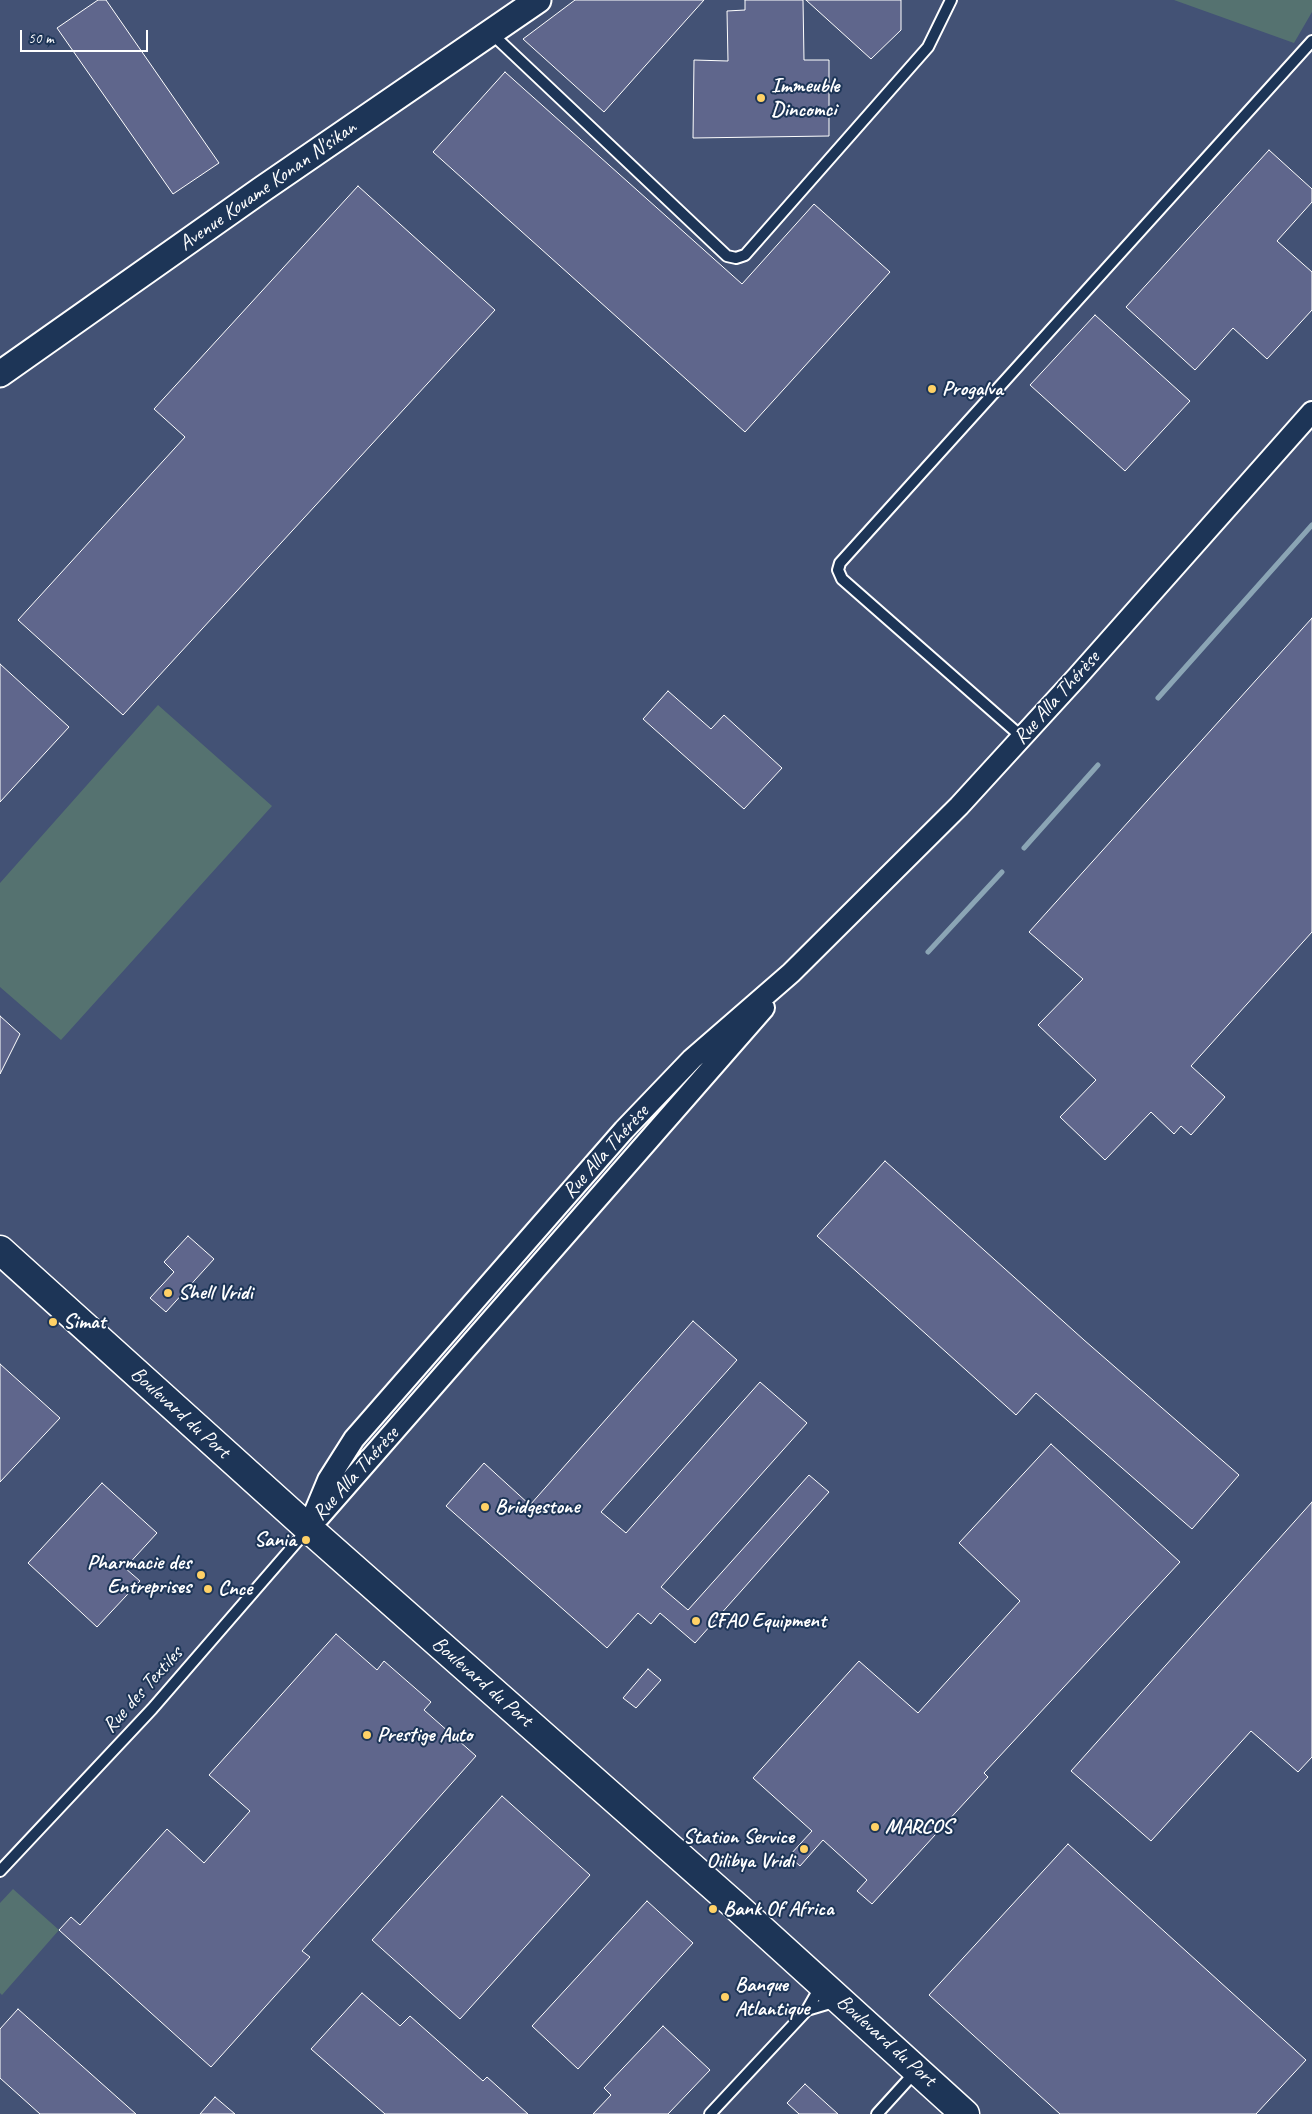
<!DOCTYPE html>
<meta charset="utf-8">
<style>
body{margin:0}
#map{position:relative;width:1312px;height:2114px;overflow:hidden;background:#314467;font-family:Caveat,sans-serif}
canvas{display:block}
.scale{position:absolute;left:20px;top:30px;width:128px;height:22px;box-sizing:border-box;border:2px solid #fff;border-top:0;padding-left:6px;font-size:15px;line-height:18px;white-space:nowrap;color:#fff;-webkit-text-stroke:4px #1d3557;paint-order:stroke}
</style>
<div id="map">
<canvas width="1312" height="2114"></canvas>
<div class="scale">50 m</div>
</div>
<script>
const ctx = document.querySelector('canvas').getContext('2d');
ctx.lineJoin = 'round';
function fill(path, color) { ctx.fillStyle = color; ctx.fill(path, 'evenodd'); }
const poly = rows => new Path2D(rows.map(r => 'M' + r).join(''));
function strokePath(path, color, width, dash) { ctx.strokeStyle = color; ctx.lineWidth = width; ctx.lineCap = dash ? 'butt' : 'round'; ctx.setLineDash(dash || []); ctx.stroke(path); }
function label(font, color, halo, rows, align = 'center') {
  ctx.font = font + ' Caveat,sans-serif'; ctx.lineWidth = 4; ctx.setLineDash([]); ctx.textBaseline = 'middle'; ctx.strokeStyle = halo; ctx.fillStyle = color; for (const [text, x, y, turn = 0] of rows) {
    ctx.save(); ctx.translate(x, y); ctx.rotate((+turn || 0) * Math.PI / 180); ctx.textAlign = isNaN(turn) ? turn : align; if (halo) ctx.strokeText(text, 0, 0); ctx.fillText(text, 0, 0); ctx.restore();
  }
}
const built = poly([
 [0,0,1312,0,1312,2114,0,2114]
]);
const green = poly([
 [1174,0,1312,0,1312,12,1294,43],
 [158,705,272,806,61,1040,0,987,0,883],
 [13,1889,59,1930,2,1995,0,1993,0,1903]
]);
const stream = poly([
 [1158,698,1312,525],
 [1024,848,1098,765],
 [928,952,1002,872]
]);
const building = poly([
 [98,0,106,0,219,163,173,194,57,28,98,0],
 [575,0,704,0,604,112,523,39,575,0],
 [745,0,803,0,804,60,829,60,829,136,693,138,694,60,728,61,727,11,745,10,745,0],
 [806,0,901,0,901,30,871,59,806,0],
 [505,72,742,284,814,204,890,272,745,432,433,152,505,72],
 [1269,150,1312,189,1312,202,1277,241,1312,272,1312,310,1267,359,1233,328,1195,370,1126,307,1269,150],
 [358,186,495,310,123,715,18,620,185,437,154,409,358,186],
 [1095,315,1190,401,1125,471,1030,385,1095,315],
 [1312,618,1312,932,1191,1066,1225,1097,1191,1135,1181,1126,1174,1134,1151,1112,1105,1160,1060,1117,1096,1080,1038,1025,1083,979,1029,932,1312,618],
 [0,664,69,727,0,802,0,664],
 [668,691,711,729,724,715,782,768,744,809,643,719,668,691],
 [0,1016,20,1034,0,1074,0,1016],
 [885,1161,1084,1340,1239,1475,1192,1529,1036,1393,1016,1415,817,1236,885,1161],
 [188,1236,214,1259,166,1312,150,1298,174,1272,164,1262,188,1236],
 [693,1321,737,1360,601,1512,626,1533,760,1382,807,1423,661,1587,688,1610,809,1475,829,1492,695,1643,660,1613,651,1624,638,1613,607,1648,446,1506,484,1463,530,1505,693,1321],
 [0,1364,60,1418,0,1482,0,1364],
 [1051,1444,1180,1562,984,1773,988,1777,872,1904,857,1891,867,1880,823,1840,800,1866,789,1856,812,1831,753,1778,859,1661,918,1713,1020,1601,959,1543,1051,1444],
 [102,1483,157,1533,125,1568,140,1581,97,1627,28,1563,102,1483],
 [1312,1502,1312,1757,1298,1772,1251,1731,1151,1841,1071,1771,1312,1502],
 [336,1634,377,1670,384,1661,431,1702,424,1710,476,1756,302,1951,310,1957,211,2067,59,1930,71,1917,80,1925,167,1829,204,1863,250,1811,209,1775,336,1634],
 [648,1669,661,1680,636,1708,623,1698,648,1669],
 [502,1796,590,1875,460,2019,372,1940,502,1796],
 [1068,1844,1306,2060,1256,2114,1060,2114,929,1995,1068,1844],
 [647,1901,693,1943,578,2069,532,2026,647,1901],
 [362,1993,400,2026,410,2016,483,2081,487,2077,528,2114,385,2114,311,2049,362,1993],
 [18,2009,136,2114,40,2114,0,2078,0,2029,18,2009],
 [663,2026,710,2070,668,2114,593,2114,611,2095,604,2088,663,2026],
 [805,2084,838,2114,799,2114,787,2103,805,2084],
 [215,2097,235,2114,200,2114,215,2097]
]);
const service = poly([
 [491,33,727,256,736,258,745,255,928,47,951,0],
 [1022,737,842,579,838,570,840,563,1312,41],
 [0,1871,152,1709,308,1529],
 [807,2010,837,2001],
 [710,2114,807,2010,822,1984],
 [877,2114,917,2070]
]);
const minor = poly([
 [319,1517,764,1008],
 [308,1528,328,1480,354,1439,624,1130,692,1059,791,973,959,806,1077,677,1312,412]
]);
const tertiary = poly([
 [0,374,261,190,538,0]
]);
const secondary = poly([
 [0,1250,308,1528,738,1908,965,2114]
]);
const markers = [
 [761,98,5,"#ffd166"],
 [932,389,5,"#ffd166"],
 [168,1293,5,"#ffd166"],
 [53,1322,5,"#ffd166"],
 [485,1507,5,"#ffd166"],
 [306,1540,5,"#ffd166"],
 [201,1575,5,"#ffd166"],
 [208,1589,5,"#ffd166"],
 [696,1621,5,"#ffd166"],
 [367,1735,5,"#ffd166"],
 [875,1827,5,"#ffd166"],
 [804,1849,5,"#ffd166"],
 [713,1909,5,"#ffd166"],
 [725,1997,5,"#ffd166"]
];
const poiNames = [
 ["Immeuble",771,86],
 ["Dincomci",771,110],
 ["Progalva",942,389],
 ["Shell Vridi",178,1293],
 ["Simat",63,1322],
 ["Bridgestone",495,1507],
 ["Sania",296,1540,"right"],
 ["Pharmacie des",191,1563,"right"],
 ["Entreprises",191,1587,"right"],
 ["Cnce",218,1589],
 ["CFAO Equipment",706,1621],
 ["Prestige Auto",377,1735],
 ["MARCOS",885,1827],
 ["Station Service",794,1837,"right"],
 ["Oilibya Vridi",794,1861,"right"],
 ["Bank Of Africa",723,1909],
 ["Banque",735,1985],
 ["Atlantique",735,2009]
];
const streetNames = [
 ["Avenue Kouame Konan N'sikan",268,186,-35],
 ["Rue Alla Thérèse",1057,698,-48],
 ["Rue Alla Thérèse",606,1152,-48],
 ["Boulevard du Port",180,1413,42],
 ["Rue Alla Thérèse",356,1474,-48],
 ["Boulevard du Port",482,1682,41],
 ["Rue des Textiles",143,1690,-48],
 ["Boulevard du Port",886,2041,42]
];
fill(built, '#435275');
fill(green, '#557270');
strokePath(stream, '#8ba5b5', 5);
fill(building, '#5f668c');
strokePath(building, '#fff', 1);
strokePath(service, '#fff', 14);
strokePath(minor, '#fff', 24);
strokePath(tertiary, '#fff', 29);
strokePath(secondary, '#fff', 31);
strokePath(service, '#1d3557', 10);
strokePath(minor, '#1d3557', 20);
strokePath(tertiary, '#1d3557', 25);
strokePath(secondary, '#1d3557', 28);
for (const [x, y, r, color] of markers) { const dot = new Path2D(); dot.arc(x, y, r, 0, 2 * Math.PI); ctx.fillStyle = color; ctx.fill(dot); strokePath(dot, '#1d3557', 2); }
label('bold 21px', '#fff', '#1d3557', poiNames, 'left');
label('21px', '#fff', '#1d3557', streetNames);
</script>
